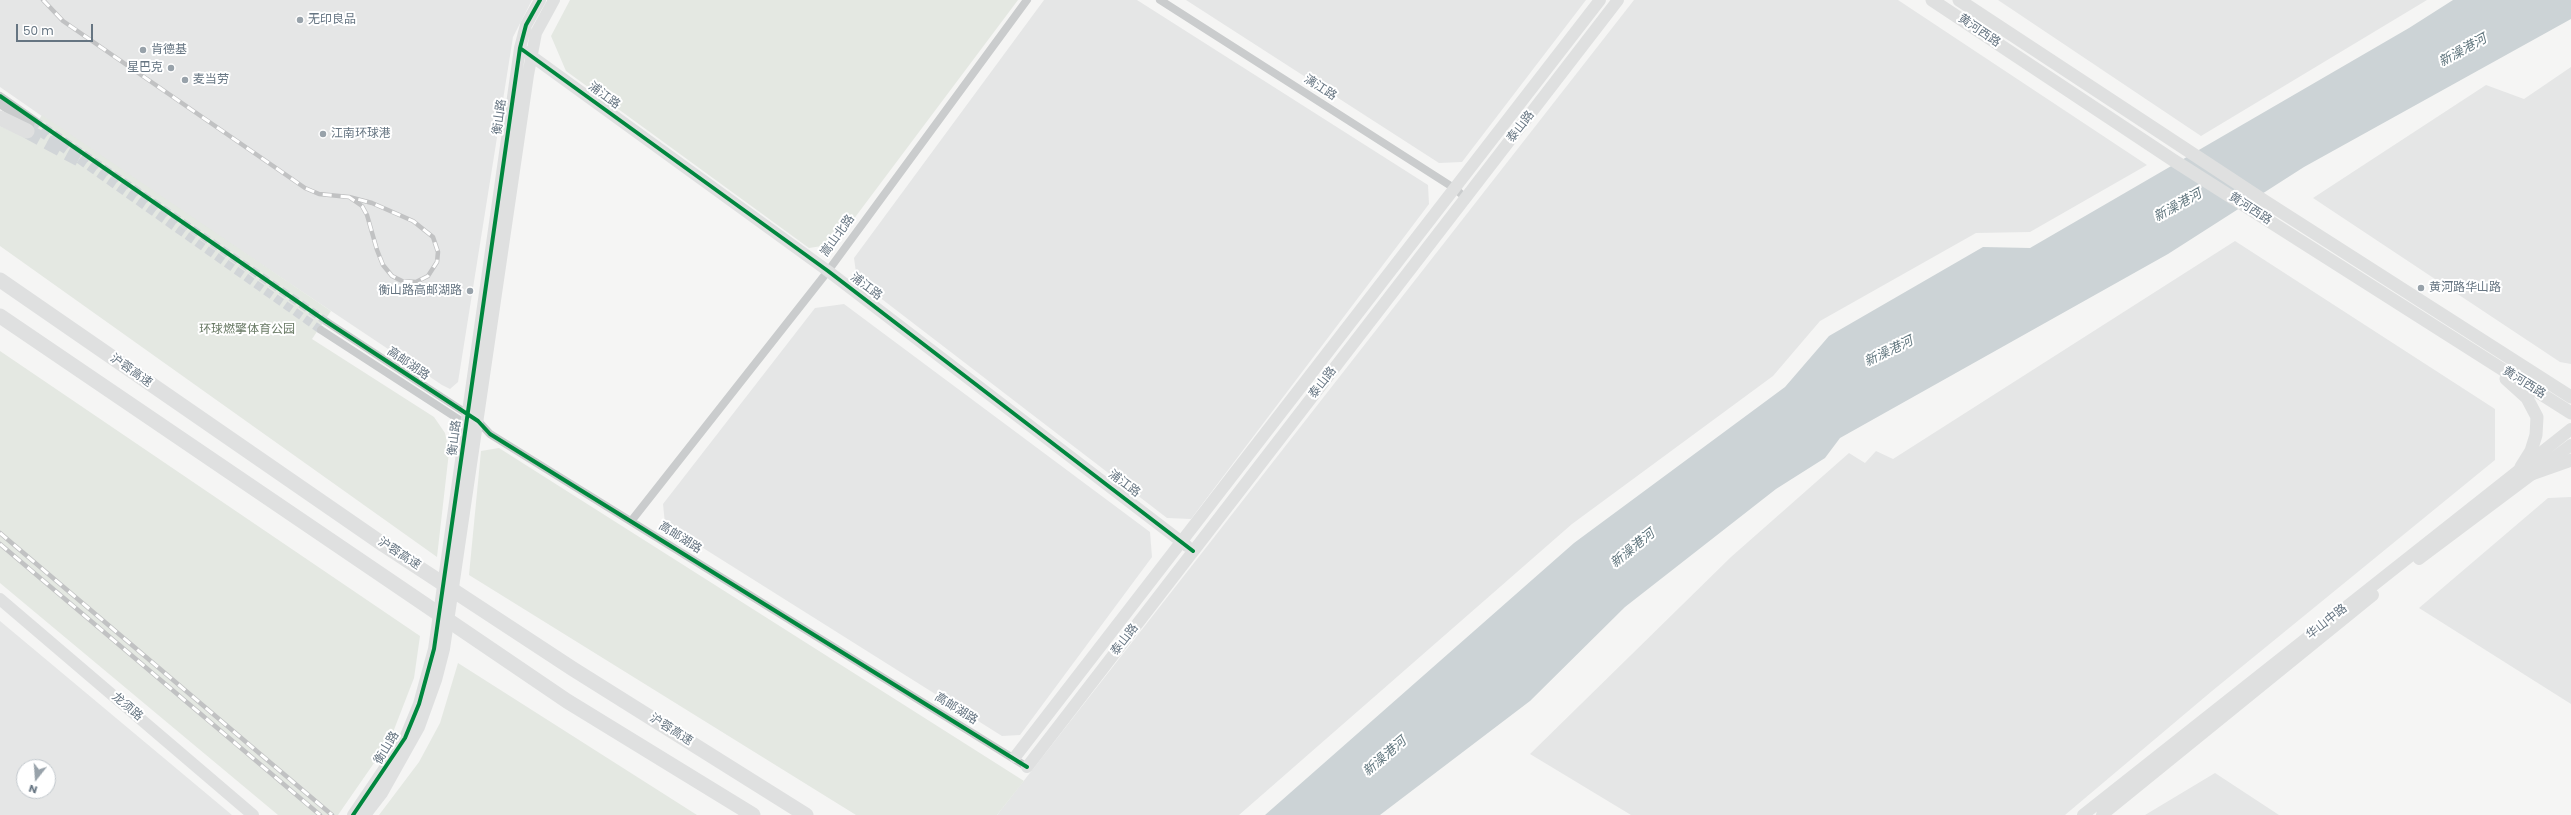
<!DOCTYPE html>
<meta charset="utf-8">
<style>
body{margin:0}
#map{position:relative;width:2571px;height:815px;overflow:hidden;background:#f5f5f4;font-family:Poppins,sans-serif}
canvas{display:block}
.north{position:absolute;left:16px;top:759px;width:40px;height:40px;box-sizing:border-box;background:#fff;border:1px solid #c2c8cd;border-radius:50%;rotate:197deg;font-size:11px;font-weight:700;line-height:16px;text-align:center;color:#667582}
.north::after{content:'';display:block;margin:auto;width:14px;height:18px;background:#98a2aa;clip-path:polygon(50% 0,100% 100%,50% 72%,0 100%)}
.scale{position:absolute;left:16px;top:24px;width:77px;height:18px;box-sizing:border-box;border:2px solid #667582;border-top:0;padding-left:5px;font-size:12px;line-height:14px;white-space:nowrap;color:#667582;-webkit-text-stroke:3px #fff;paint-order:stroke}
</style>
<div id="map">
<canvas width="2571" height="815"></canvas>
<div class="north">N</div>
<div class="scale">50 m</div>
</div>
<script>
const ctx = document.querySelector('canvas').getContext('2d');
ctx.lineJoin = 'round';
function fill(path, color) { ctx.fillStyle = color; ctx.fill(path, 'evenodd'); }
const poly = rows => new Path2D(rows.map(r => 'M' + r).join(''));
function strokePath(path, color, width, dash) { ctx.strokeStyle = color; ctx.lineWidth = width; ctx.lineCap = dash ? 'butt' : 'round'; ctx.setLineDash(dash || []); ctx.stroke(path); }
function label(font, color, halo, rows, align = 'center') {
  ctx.font = font + ' Poppins,"Noto Sans SC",sans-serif'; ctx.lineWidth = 4; ctx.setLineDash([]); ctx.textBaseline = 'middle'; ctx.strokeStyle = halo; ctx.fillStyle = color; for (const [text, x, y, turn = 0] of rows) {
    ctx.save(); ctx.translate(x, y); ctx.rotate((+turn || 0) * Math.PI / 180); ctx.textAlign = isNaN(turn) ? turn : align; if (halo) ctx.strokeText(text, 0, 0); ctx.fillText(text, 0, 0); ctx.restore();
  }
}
const built = poly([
 [0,0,532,0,513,37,458,382,450,389,442,385,111,164,0,87],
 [1044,0,1137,0,1428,185,1429,204,1191,519,1167,518,857,280,854,258],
 [1186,0,1586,0,1462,162,1439,163],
 [1634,0,1898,0,2147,165,2030,232,1976,233,1820,321,1773,376,1572,524,1239,815,997,815],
 [1998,0,2427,0,2201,136],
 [2571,67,2571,364,2560,362,2313,198,2486,85,2524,99],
 [2235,241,2495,409,2495,460,2212,691,2065,815,1631,815,1530,754,1731,557,1849,453,1865,463,1876,451,1893,459],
 [844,304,1150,532,1152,557,1020,735,1002,736,665,524,663,504,815,308],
 [2571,497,2571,704,2419,608,2548,498],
 [0,621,232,815,0,815],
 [24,767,48,767,48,791,24,791],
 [2215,773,2279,815,2145,815]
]);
const green = poly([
 [570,0,1018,0,835,244,809,248,566,71,551,36],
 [42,115,331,311,312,339,434,417,445,433,449,452,437,557,0,246,0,126,27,138],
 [0,351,420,636,414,678,390,740,338,815,278,815,0,583],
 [499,448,1024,781,997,815,856,815,469,575,481,451],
 [458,663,697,815,379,815,419,762,440,723]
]);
const water = poly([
 [2453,0,2571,0,2571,19,2304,167,2168,254,1840,438,1825,458,1776,489,1625,607,1530,701,1380,815,1265,815,1574,543,1785,387,1829,336,1983,247,2030,248,2409,28]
]);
const streetTunnel = poly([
 [34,120,327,322],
 [30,125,321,330]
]);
const highwayTunnel = poly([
 [27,131,79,159]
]);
const street = poly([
 [1160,0,1454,188,1466,198],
 [0,96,34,120],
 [0,104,30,125],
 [327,322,478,421,490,434,1027,767],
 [321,330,469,426],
 [632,520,828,271,1027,0]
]);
const secondary = poly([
 [526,52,828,271,1187,546],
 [2419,559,2571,445],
 [0,599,253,815],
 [1015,757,1600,0],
 [1027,767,1618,0],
 [353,815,405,738,419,704,434,649,520,48,526,25,540,0],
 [365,815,382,793,419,727,436,680,444,649,528,75,536,33,554,0],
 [2083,815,2571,429],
 [2102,815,2373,595]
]);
const primary = poly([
 [1932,0,2173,160,2571,413],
 [1959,0,2266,202,2571,397],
 [2506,379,2527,398,2537,417,2536,435,2531,451,2521,467],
 [2532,474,2571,460]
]);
const highway = poly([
 [0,118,27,131],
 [0,280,384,545,573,669,806,815],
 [0,316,567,701,753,815]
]);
const rail = poly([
 [43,0,63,21,305,188,319,194,349,197,372,203,413,221,433,237,438,252,437,262,428,276,416,282,402,281,392,276,383,265,377,250,367,215,362,206,349,197],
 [0,533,332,815],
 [0,544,320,815]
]);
const cycleway = poly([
 [520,48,828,271,1193,551],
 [0,96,327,322,478,421,490,434,1027,767],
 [353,815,405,738,419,704,434,649,520,48,526,25,540,0]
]);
const markers = [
 [300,20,4,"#98a2aa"],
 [143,50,4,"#98a2aa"],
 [171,68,4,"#98a2aa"],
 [185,80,4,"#98a2aa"],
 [323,134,4,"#98a2aa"],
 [2421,288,4,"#98a2aa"],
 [470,291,4,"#98a2aa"]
];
const poiNames = [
 ["无印良品",308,20],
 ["肯德基",151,50],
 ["星巴克",163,68,"right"],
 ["麦当劳",193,80],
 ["江南环球港",331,134],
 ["黄河路华山路",2429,288],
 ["衡山路高邮湖路",462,291,"right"]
];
const streetNames = [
 ["黄河西路",1979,31,34],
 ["漓江路",1320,88,33],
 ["浦江路",604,96,36],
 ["衡山路",500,117,-82],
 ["泰山路",1521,127,-52],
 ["黄河西路",2250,209,33],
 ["嵩山北路",838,236,-54],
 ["浦江路",866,287,37],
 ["高邮湖路",408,364,34],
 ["沪蓉高速",131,371,35],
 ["泰山路",1323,383,-52],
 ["黄河西路",2524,383,32],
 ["衡山路",455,438,-83],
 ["浦江路",1124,484,37],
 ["高邮湖路",680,538,32],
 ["沪蓉高速",399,554,33],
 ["华山中路",2327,622,-38],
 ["泰山路",1125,640,-52],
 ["龙须路",127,707,40],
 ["高邮湖路",956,709,32],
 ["沪蓉高速",671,730,32],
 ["衡山路",387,748,-59]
];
const parkNames = [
 ["环球燃擎体育公园",247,330]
];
const waterNames = [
 ["新澡港河",2463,51,-29],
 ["新澡港河",2178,206,-29],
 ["新澡港河",1889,352,-26],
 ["新澡港河",1633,549,-39],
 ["新澡港河",1385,757,-41]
];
fill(built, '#e5e6e6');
fill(green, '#e4e8e2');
fill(water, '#ccd3d6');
strokePath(streetTunnel, '#d1d5d8', 8, [8, 4]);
strokePath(highwayTunnel, '#d1d5d8', 15, [15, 8]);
strokePath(street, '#cacccd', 8);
strokePath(secondary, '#dfe0e0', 12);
strokePath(primary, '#dfe0e0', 13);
strokePath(highway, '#dfe0e0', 15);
strokePath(rail, '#c1c2c3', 4.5);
strokePath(rail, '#fff', 3, [9]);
strokePath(cycleway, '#00873e', 4);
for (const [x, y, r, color] of markers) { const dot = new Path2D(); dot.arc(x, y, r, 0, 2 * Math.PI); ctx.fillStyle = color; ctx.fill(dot); strokePath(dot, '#fff', 1.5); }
label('12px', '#667582', '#fff', poiNames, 'left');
label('12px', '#667582', '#fff', streetNames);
label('12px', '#697a65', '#fff', parkNames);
label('italic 13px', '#62777f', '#fff', waterNames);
</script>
